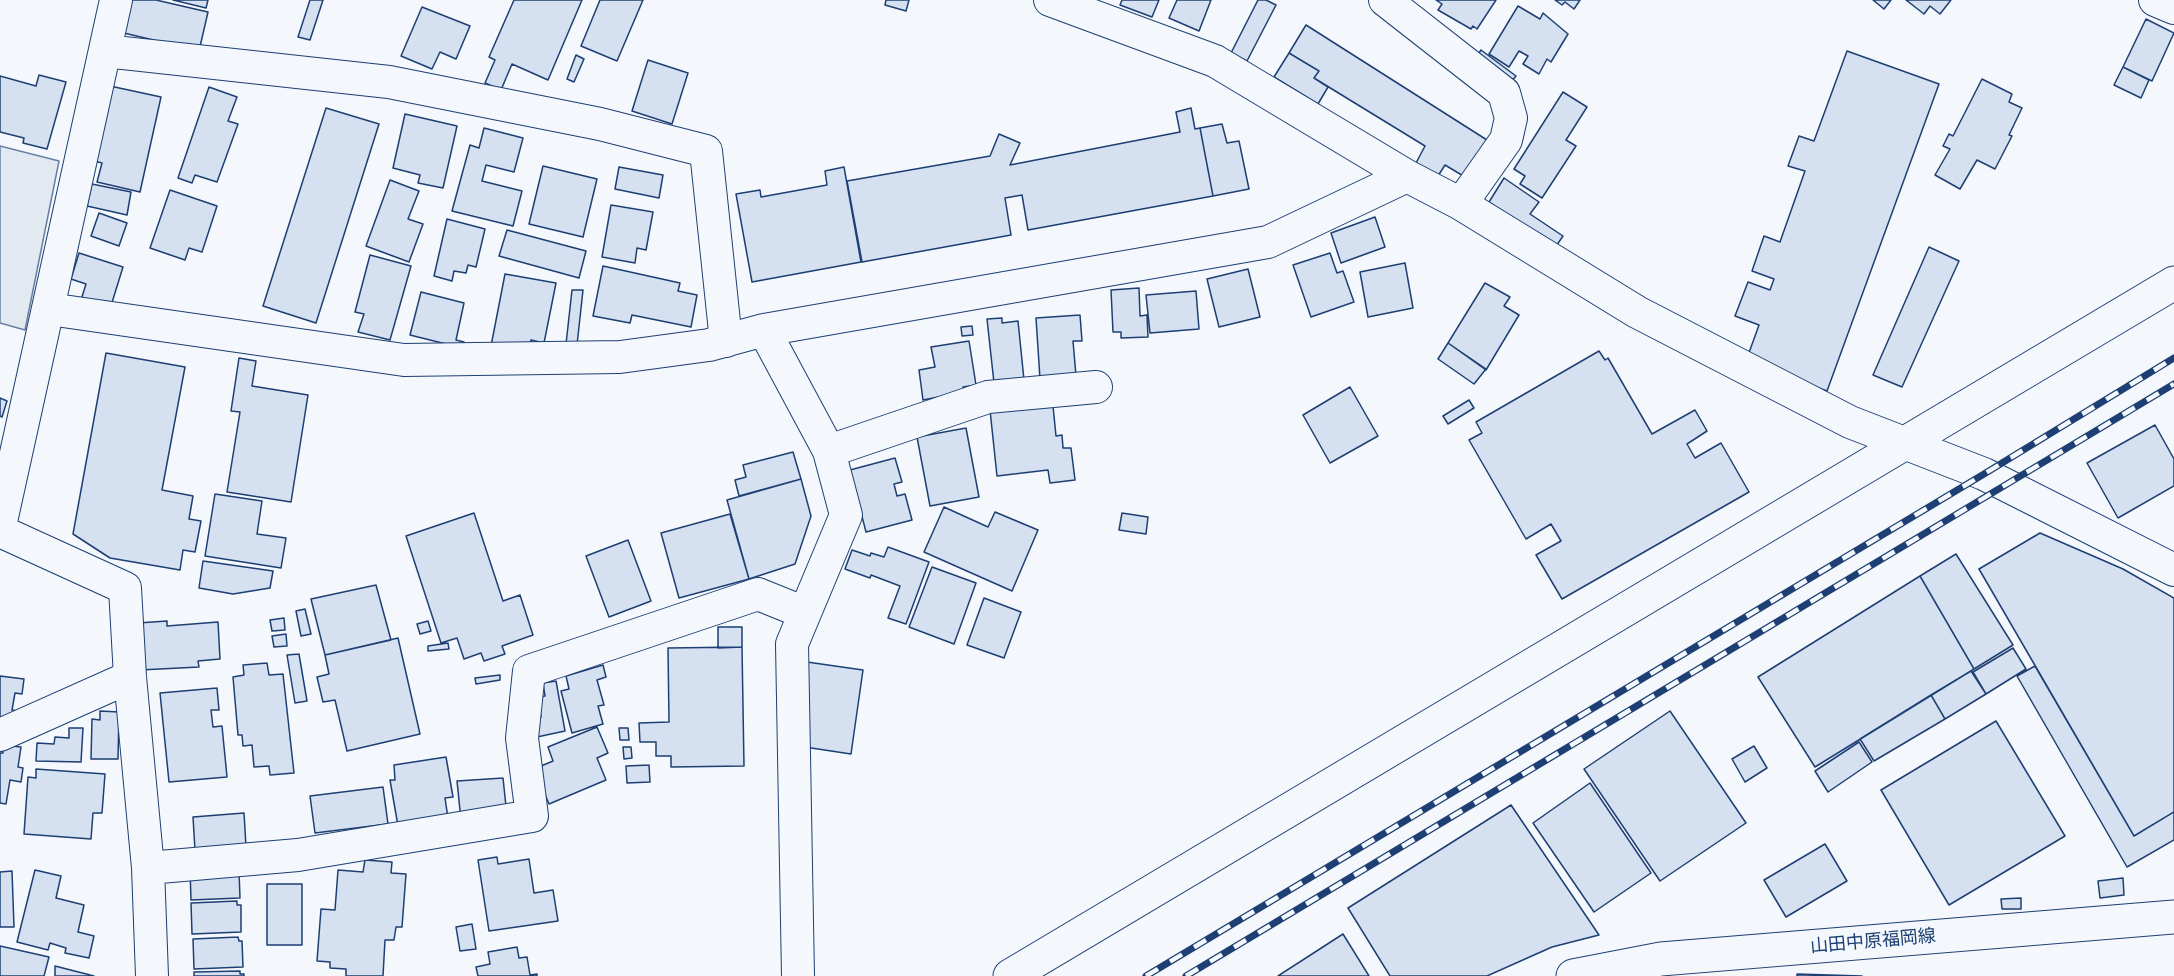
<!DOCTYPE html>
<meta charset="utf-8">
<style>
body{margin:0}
canvas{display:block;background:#f4f7fb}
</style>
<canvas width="2174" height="976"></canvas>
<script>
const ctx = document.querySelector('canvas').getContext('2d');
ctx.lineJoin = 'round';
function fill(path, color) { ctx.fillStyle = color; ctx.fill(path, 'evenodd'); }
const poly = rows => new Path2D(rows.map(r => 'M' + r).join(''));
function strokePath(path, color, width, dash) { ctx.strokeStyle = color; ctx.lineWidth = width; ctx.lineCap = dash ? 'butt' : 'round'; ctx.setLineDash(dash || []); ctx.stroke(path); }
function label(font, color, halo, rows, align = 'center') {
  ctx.font = font + ' "Times New Roman","Noto Sans JP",serif'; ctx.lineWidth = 4.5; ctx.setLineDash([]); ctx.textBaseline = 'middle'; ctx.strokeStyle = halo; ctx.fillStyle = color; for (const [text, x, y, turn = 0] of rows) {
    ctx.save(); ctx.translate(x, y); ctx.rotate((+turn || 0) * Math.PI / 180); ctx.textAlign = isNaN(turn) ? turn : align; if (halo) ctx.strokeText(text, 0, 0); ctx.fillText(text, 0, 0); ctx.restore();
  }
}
const green = poly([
 [0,146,59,161,25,330,0,323,0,146]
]);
const building = poly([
 [132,0,156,0,208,12,199,51,124,33,132,0],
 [173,0,208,0,206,8,173,0],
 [310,0,323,0,310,40,298,37,310,0],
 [514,0,582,0,548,80,512,64,501,90,485,83,495,60,489,57,514,0],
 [600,0,643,0,617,61,581,46,600,0],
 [886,0,909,0,906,11,885,5,886,0],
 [1122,0,1159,0,1152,17,1120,5,1122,0],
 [1177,0,1211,0,1199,31,1169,18,1177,0],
 [1258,0,1266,0,1276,5,1247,61,1231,53,1258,0],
 [1436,0,1496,0,1477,29,1473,26,1471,29,1438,10,1442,4,1436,0],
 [1555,0,1580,0,1574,9,1565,2,1562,5,1555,0],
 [1873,0,1891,0,1884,9,1873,0],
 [1906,0,1951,0,1940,14,1930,6,1924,14,1906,0],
 [1518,6,1540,19,1543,13,1568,34,1551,62,1547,59,1539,74,1523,64,1528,56,1519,51,1509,67,1489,54,1518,6],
 [422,7,470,26,456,59,440,52,432,69,401,56,422,7],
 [2146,19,2174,33,2152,81,2123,67,2146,19],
 [1306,25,1487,140,1465,177,1445,165,1438,176,1416,163,1425,146,1314,78,1319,71,1289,53,1306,25],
 [1481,50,1516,76,1506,88,1472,63,1481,50],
 [1847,51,1939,84,1827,391,1746,361,1759,325,1735,316,1748,282,1770,290,1774,279,1752,271,1764,236,1780,242,1805,171,1788,166,1799,136,1814,141,1847,51],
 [1289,53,1319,71,1314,78,1328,87,1318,104,1274,77,1289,53],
 [576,55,584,59,574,82,567,79,576,55],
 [648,60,688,73,672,124,632,111,648,60],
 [2123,67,2149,80,2141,98,2114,85,2123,67],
 [39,75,66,82,47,149,23,143,24,138,0,132,0,76,36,86,39,75],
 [1982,79,2012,94,2009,102,2022,108,2009,135,2012,136,1995,169,1977,160,1960,189,1935,175,1950,149,1943,146,1949,134,1953,136,1982,79],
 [110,86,161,97,140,192,97,182,102,163,94,161,110,86],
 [209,87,237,97,228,121,238,124,217,182,195,175,192,183,178,178,209,87],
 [1563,92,1587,107,1566,140,1576,146,1542,198,1520,184,1525,176,1514,169,1563,92],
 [326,108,379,124,316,323,263,306,326,108],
 [1191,108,1195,129,1200,128,1213,196,1028,230,1022,195,1005,198,1011,235,862,262,847,181,990,156,999,134,1020,143,1010,165,1180,132,1176,112,1191,108],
 [405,114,457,126,443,188,418,183,420,175,393,168,405,114],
 [1222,124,1227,143,1239,141,1249,189,1213,196,1200,128,1222,124],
 [484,128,523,138,514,172,486,165,482,181,522,191,513,226,452,211,470,145,479,148,484,128],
 [543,166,597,179,583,237,529,224,543,166],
 [619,167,663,175,659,198,615,189,619,167],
 [844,167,861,262,752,282,736,194,760,190,761,197,827,185,825,171,844,167],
 [1504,178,1539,202,1530,214,1563,236,1552,252,1534,232,1489,202,1504,178],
 [390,180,419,191,408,219,423,224,409,262,366,246,390,180],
 [92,184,131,192,127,215,87,206,92,184],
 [170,190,217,206,202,252,189,248,185,260,150,248,170,190],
 [611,205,653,212,646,250,637,248,635,263,602,257,611,205],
 [99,213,127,223,119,246,91,236,99,213],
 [1375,217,1385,247,1341,263,1331,233,1375,217],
 [447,219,485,229,476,267,468,265,466,273,454,271,452,281,434,276,447,219],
 [507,230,586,251,579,278,499,256,507,230],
 [1929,247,1959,261,1902,387,1873,375,1929,247],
 [79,253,123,267,110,309,81,300,86,284,71,279,79,253],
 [1330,253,1337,273,1343,271,1354,302,1311,317,1293,265,1330,253],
 [370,255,411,266,390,340,358,332,364,314,355,312,370,255],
 [1405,263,1413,308,1368,317,1360,272,1405,263],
 [603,266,680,283,678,291,697,295,691,327,632,315,630,323,593,316,603,266],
 [1248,269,1260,317,1219,327,1207,279,1248,269],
 [505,274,556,283,544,343,531,340,528,354,491,346,505,274],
 [1485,283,1510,297,1504,306,1519,315,1486,370,1448,343,1485,283],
 [1139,288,1140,316,1147,315,1148,337,1121,338,1121,332,1113,332,1111,290,1139,288],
 [572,290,583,290,577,345,566,344,572,290],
 [1196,291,1199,329,1150,333,1146,295,1196,291],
 [421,292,464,303,456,340,464,342,462,348,410,335,421,292],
 [1080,315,1082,341,1073,341,1076,376,1040,379,1036,318,1080,315],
 [1002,318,1002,323,1018,321,1024,380,994,383,987,319,1002,318],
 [972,326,973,335,962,336,961,327,972,326],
 [969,341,976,385,963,387,964,392,923,400,919,370,935,367,931,347,969,341],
 [1448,343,1486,369,1474,384,1438,359,1448,343],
 [1599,351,1605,360,1608,358,1652,434,1695,410,1707,431,1687,444,1695,458,1721,443,1749,492,1562,599,1536,555,1561,541,1551,524,1526,539,1469,440,1482,433,1476,422,1599,351],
 [106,353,185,367,162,490,193,496,189,519,201,521,195,552,183,550,180,570,110,558,73,534,106,353],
 [239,358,256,361,252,386,308,395,291,502,227,492,240,412,231,411,239,358],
 [1350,387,1378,436,1330,463,1303,415,1350,387],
 [0,398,7,401,2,417,0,416,0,398],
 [1469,400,1474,408,1448,424,1443,416,1469,400],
 [1053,406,1056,436,1062,435,1063,448,1071,448,1075,480,1050,483,1048,470,997,476,990,410,1053,406],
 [2155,425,2174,459,2174,486,2118,518,2087,463,2155,425],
 [966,428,979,497,930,506,917,437,966,428],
 [793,452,801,479,739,496,735,480,746,477,743,465,793,452],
 [895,458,902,482,894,484,897,496,905,494,912,520,866,532,850,470,895,458],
 [801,479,811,516,795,564,749,579,727,500,801,479],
 [215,494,262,501,257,534,286,538,281,568,205,556,215,494],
 [944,507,988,527,995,512,1038,530,1012,591,924,552,944,507],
 [474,513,503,601,520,595,533,635,502,646,505,654,484,661,481,653,464,659,457,638,441,643,406,536,474,513],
 [1122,513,1148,517,1146,534,1119,530,1122,513],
 [730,514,749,579,679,598,661,533,730,514],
 [2040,533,2123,569,2174,598,2174,812,2134,836,1979,569,2040,533],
 [628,540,651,601,609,617,586,556,628,540],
 [888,547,929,562,906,624,888,618,900,586,871,575,870,578,845,569,852,550,870,556,871,553,884,557,888,547],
 [1956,554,2013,645,1974,669,1920,576,1956,554],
 [203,561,273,571,270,588,233,594,199,588,203,561],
 [932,567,976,583,954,644,909,627,932,567],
 [1920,576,1974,669,1815,767,1758,677,1920,576],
 [376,585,391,640,325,655,311,599,376,585],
 [984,598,1021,612,1004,658,967,645,984,598],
 [305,609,311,634,301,636,296,611,305,609],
 [284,618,285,630,272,631,270,620,284,618],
 [167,621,167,626,218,622,220,659,198,661,199,667,140,670,138,623,167,621],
 [428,621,431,631,420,634,417,624,428,621],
 [718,627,742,627,742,647,718,648,718,627],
 [286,634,287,646,274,647,272,636,286,634],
 [398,638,420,734,347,751,335,700,323,702,317,677,329,674,325,655,398,638],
 [448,643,449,649,428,651,428,646,448,643],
 [742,647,744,766,671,767,671,756,656,756,656,742,640,742,639,723,669,722,668,648,742,647],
 [2013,648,2026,669,1986,694,1973,672,2013,648],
 [299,654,307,701,295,703,287,655,299,654],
 [800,661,863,670,851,754,798,746,800,661],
 [267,663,269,675,283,674,294,773,270,775,269,766,254,767,252,745,243,746,242,735,238,735,233,677,244,675,243,665,267,663],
 [603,665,606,677,597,680,604,705,598,706,603,724,572,733,561,691,569,689,566,676,603,665],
 [2035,666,2134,836,2174,812,2174,840,2127,867,2017,676,2035,666],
 [1971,671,1986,694,1945,719,1931,695,1971,671],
 [500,675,500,680,476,684,475,678,500,675],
 [0,676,24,679,22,694,15,693,12,710,19,711,0,728,0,676],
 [556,681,565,731,537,737,533,718,541,717,538,697,545,696,543,683,556,681],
 [217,688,219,710,211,710,213,727,222,726,227,777,169,782,160,693,217,688],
 [1931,695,1945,719,1874,761,1860,739,1931,695],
 [100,711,119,712,118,759,91,759,92,719,100,720,100,711],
 [1670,711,1746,823,1660,881,1584,769,1670,711],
 [1996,721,2065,836,1949,905,1881,790,1996,721],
 [597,727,608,753,597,758,606,780,549,804,534,769,553,761,548,747,597,727],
 [69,728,83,728,81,762,36,761,37,743,54,744,55,737,69,738,69,728],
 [619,728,628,728,629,740,620,740,619,728],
 [1859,742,1872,762,1828,792,1815,771,1859,742],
 [4,745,21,747,18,767,23,768,21,782,10,780,6,804,0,803,0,753,3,753,4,745],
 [1754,746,1767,768,1745,782,1732,759,1754,746],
 [623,747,631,747,632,758,624,759,623,747],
 [446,757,453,797,445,798,448,818,398,826,390,780,395,780,394,765,446,757],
 [649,765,650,782,627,783,626,766,649,765],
 [36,769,105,774,102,813,93,813,91,839,24,834,28,777,36,778,36,769],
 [503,778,507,816,461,820,457,781,503,778],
 [1590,783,1651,873,1594,912,1533,823,1590,783],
 [383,787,388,824,315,833,310,796,383,787],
 [1511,805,1599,935,1552,947,1487,976,1390,976,1348,908,1511,805],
 [244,813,246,846,195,850,193,817,244,813],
 [1825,844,1847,881,1786,917,1764,880,1825,844],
 [497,857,498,864,529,859,534,893,553,890,558,921,489,931,478,860,497,857],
 [365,860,392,862,391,873,406,874,402,927,396,927,394,940,385,940,383,976,346,976,346,969,330,968,330,962,317,961,321,909,335,910,338,870,363,872,365,860],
 [190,869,239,871,240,898,191,900,190,869],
 [35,870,61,876,56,898,84,905,78,932,94,936,89,958,65,953,66,948,50,943,48,950,17,942,35,870],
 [12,871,14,927,0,927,0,872,12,871],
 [2123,878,2124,895,2100,898,2098,881,2123,878],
 [267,884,302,884,302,945,267,945,267,884],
 [2021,898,2021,909,2002,909,2001,899,2021,898],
 [237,901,237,905,241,905,241,932,192,934,191,903,237,901],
 [472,924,476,949,460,951,456,927,472,924],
 [1343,934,1369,976,1278,976,1343,934],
 [238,937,239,941,242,941,243,967,194,969,193,939,238,937],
 [0,946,49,957,44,976,0,976,0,946],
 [517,947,519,958,527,957,530,975,537,974,537,976,478,976,476,967,490,964,488,952,517,947],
 [55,966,94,976,55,976,55,966],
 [240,971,240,974,244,974,244,976,194,976,194,972,240,971],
 [1797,974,1862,976,1797,976,1797,974]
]);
const minor = poly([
 [1050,0,1215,61,1407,176,1461,204,1637,312,1850,422,1984,474,2174,570],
 [1385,0,1504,93,1511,118,1506,140,1461,204],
 [2155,0,2174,8],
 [105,51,389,82,600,124,706,151,726,341],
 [49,309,404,360,620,357,709,345,764,330,1268,242,1407,176],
 [764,330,829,451,846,515,792,644,798,976],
 [829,451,988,397,1096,387],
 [0,526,116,0],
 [0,531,125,588,130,677,148,868,152,976],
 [0,735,130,677],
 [148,868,298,855,532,816,522,738,529,671,758,594,805,613]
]);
const tertiary = poly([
 [1010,976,2174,283]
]);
const secondary = poly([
 [1573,976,1661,959,2174,917]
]);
const rail = poly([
 [1146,976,1984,474,2174,358],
 [1186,976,2174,384]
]);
const streetNames = [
 ["山田中原福岡線",1873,942,-5]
];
fill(green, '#e3e9f0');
strokePath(green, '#687fa3', 1.5);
fill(building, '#d5e0f0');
strokePath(building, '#1d3f73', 1.5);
strokePath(minor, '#1d3f73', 34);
strokePath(tertiary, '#1d3f73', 35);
strokePath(secondary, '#1d3f73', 35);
strokePath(minor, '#f4f7fb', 32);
strokePath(tertiary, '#f4f7fb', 33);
strokePath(secondary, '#f4f7fb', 33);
strokePath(rail, '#1d3f73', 7);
strokePath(rail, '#f4f7fb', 4.5, [14]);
label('18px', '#1d3f73', '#f4f7fb', streetNames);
</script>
